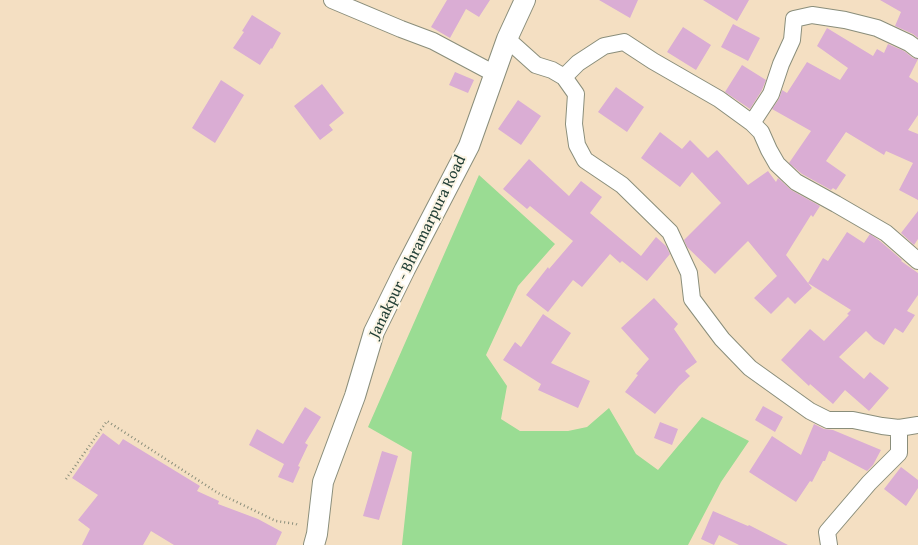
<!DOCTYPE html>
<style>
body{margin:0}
canvas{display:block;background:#f4dfc2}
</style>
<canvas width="918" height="545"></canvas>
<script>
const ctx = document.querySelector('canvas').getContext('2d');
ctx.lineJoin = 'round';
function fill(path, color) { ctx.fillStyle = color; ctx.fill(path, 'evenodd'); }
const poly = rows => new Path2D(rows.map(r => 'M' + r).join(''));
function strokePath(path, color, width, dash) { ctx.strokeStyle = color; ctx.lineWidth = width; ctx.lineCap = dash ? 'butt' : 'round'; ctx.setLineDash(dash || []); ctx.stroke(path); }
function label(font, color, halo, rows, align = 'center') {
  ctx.font = font + ' "Gentium Book Plus",serif'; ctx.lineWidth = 4; ctx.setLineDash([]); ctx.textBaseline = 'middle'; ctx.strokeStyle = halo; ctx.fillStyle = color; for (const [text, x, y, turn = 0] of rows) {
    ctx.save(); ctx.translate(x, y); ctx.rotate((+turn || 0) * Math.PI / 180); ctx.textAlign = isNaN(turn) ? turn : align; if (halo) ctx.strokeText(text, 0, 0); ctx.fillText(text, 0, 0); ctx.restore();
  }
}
const green = poly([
 [479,175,555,244,518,286,486,355,507,386,501,419,520,431,568,431,587,427,609,408,636,454,658,470,702,417,749,441,721,482,688,545,402,545,412,452,368,427]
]);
const building = poly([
 [447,0,490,0,479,17,466,9,450,38,431,27],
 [599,0,638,0,630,18],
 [703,0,749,0,737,21],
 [880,0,918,0,918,38,913,34,895,26,901,12],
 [252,15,281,33,272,49,271,48,260,65,233,48,244,32,242,31],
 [733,24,760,38,748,61,721,47],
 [683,27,711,45,696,70,667,52],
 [827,28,873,56,877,49,884,53,888,44,904,51,913,58,918,59,909,77,918,83,918,115,908,130,918,134,918,200,899,190,913,163,886,151,884,155,846,132,826,161,846,175,836,190,833,188,831,190,802,174,789,163,811,131,772,109,779,99,782,90,787,93,807,62,840,80,848,68,817,46],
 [742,65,766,80,762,90,750,109,725,92],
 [455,72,474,80,468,93,449,85],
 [221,80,244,95,215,143,192,128],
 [322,84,344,113,329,125,333,130,320,140,294,106],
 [616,87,644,107,627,132,598,112],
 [518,100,541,116,521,145,498,129],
 [660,132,682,149,690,140,708,158,717,150,748,185,768,171,776,182,778,178,791,190,820,206,813,217,811,215,786,255,808,283,823,258,828,261,847,232,864,243,870,234,880,241,902,260,901,261,918,273,918,295,907,311,915,315,903,333,895,328,884,345,874,339,866,331,839,357,864,379,870,372,889,388,869,411,845,390,833,404,810,384,809,386,781,360,810,329,824,341,849,315,847,314,851,310,808,283,812,288,795,304,788,297,771,314,754,298,777,276,748,241,715,274,687,247,684,240,721,203,692,172,680,187,641,158],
 [529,159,569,196,581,181,602,197,590,213,641,256,656,237,666,246,670,254,647,281,622,261,620,263,610,254,582,287,573,280,548,312,526,295,548,267,549,269,573,241,530,206,527,209,503,189],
 [918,211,918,239,914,245,901,233],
 [654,298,678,324,674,329,697,362,685,371,690,376,679,386,655,414,625,392,638,375,636,374,649,359,621,328],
 [543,314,571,333,551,363,590,381,578,408,538,390,541,384,503,360,515,342,521,347],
 [763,406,783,417,775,432,755,420],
 [305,407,321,417,305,443,308,445,298,466,300,467,293,483,278,477,284,464,249,445,257,429,283,444],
 [660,422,678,429,672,445,654,438],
 [814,424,824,429,833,430,881,450,873,465,867,471,829,451,825,461,823,461,812,482,810,481,796,502,749,472,772,436,801,455],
 [103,433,119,445,123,439,200,486,197,491,219,501,218,504,258,519,282,532,276,545,174,545,151,531,143,545,82,545,90,529,78,520,98,495,72,478,90,452,89,452],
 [382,451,398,456,379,520,363,516],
 [901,467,918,480,918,488,906,506,884,489],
 [713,511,748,526,749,525,788,545,739,545,719,535,714,545,701,539]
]);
const path = poly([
 [66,479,107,421,218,493,276,521,296,524,298,525]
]);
const minor = poly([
 [332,0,401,29,433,41,495,74],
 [507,39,536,65,552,70,564,77,578,63,604,46,624,42,653,61,719,99,752,123,761,132,769,150,777,164,796,182,836,204,886,233,918,261],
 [564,77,576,94,574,124,577,145,585,160,622,185,670,232,689,273,692,299,722,339,750,368,810,411,828,420,853,420,882,426,899,428,918,425],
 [752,123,771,94,781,64,792,40,794,19,812,15,845,20,877,28,909,43,918,50],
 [829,545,827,532,869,483,899,453,899,428]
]);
const tertiary = poly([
 [314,545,317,534,323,482,355,396,374,332,405,269,469,146,507,39,525,0]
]);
const streetNames = [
 ["Janakpur - Bhramarpura Road",418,247,-64]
];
fill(green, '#9adc93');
fill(building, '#daadd4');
strokePath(minor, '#8a8e7b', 18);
strokePath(tertiary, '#8a8e7b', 22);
strokePath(path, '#8a8e7b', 2.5, [1, 3]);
strokePath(minor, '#fff', 16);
strokePath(tertiary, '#fff', 20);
label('16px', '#1f3d34', '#fcf5e5', streetNames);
</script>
